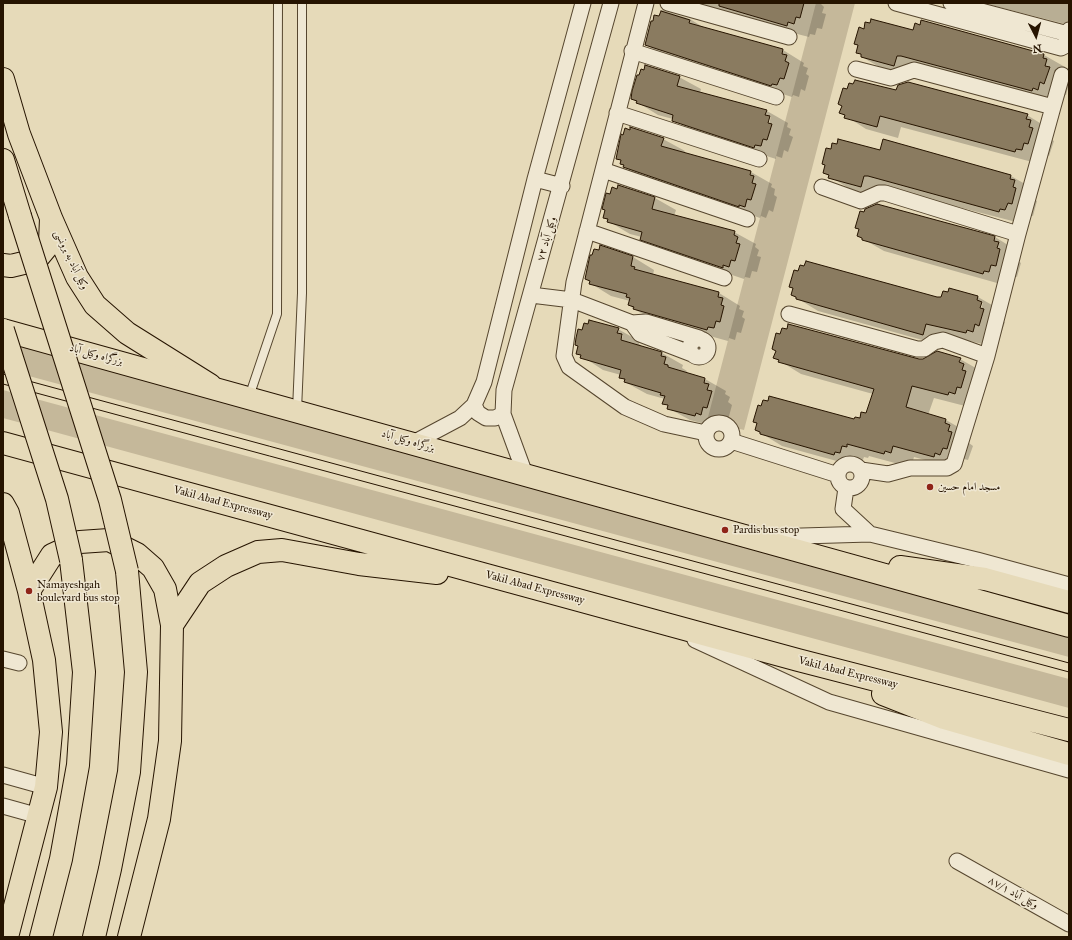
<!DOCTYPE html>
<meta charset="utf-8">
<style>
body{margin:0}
#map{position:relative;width:1072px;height:940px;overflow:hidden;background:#e6dab9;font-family:"IM FELL Great Primer",serif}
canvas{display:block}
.frame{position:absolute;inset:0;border:4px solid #261400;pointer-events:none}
.north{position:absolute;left:1016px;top:16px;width:40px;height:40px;-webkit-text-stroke:3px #efe7d2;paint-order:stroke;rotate:174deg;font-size:11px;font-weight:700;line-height:16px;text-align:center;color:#261400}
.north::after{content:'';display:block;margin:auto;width:14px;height:18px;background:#261400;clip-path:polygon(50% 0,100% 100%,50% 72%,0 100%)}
</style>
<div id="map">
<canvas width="1072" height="940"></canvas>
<div class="frame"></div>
<div class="north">N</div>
</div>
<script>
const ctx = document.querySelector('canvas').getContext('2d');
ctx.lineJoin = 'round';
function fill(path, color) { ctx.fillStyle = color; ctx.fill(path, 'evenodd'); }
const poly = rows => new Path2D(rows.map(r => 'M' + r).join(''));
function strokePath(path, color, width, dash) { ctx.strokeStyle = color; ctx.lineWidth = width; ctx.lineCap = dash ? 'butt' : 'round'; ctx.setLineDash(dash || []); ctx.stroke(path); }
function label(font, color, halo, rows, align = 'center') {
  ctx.font = font + ' "IM FELL Great Primer",Amiri,serif'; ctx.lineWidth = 3; ctx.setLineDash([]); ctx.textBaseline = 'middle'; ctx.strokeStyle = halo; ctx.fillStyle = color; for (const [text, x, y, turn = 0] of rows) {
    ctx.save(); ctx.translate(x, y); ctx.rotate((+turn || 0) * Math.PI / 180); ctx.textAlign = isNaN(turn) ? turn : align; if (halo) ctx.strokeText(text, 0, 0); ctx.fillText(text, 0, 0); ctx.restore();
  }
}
const green = poly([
 [816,3,855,3,744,430,707,421],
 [3,338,1069,627,1069,657,3,369],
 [3,390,1069,679,1069,708,3,418]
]);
const shadow = poly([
 [683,3,820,3,824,7,822,13,826,14,822,29,817,28,815,35,810,34,809,37,688,6],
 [983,3,1069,3,1069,25],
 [662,10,690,19,706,29,783,50,804,63,803,66,808,68,806,74,809,76,805,91,801,89,799,97,793,95,792,97,667,57,646,45,653,22,660,17],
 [864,30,914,31,1044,55,1065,67,1064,70,1067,78,1069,79,1069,84,1066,95,1062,94,1059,101,915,78,883,69,862,57,862,55,857,52],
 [679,77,701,89,700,93,767,111,788,123,787,127,791,129,789,135,793,137,788,152,784,150,782,158,776,156,776,159,694,133,673,119,658,115,632,99],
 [769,116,771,116,768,128,766,127],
 [897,92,1027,115,1048,128,1050,139,1054,141,1049,156,1045,154,1036,163,901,127,898,138,866,129,841,113],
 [663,139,685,151,684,153,751,172,772,184,771,187,775,189,774,195,777,197,773,212,769,210,766,218,761,216,760,218,646,179,624,167,622,161,617,158],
 [881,151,1011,176,1032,188,1034,199,1037,201,1033,216,1029,215,1020,223,885,188,882,198,850,189,824,173,826,166,823,164],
 [618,186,655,198,676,210,674,216,734,232,756,244,755,247,759,250,757,256,761,257,757,272,752,271,750,278,745,277,744,279,663,252,642,239,642,237,630,234,608,221,604,217,606,210,603,209,611,195,617,190],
 [877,205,995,237,1016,250,1018,261,1021,263,1017,277,1013,276,1004,285,884,251,863,239,865,213],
 [601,247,633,257,654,270,653,275,719,293,740,306,739,309,744,311,742,317,745,319,741,333,737,332,735,340,729,338,728,341,655,321,634,309,629,305,630,301,611,296,590,283,591,282,586,279],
 [950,289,978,297,999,309,1001,320,1005,322,1000,337,996,336,987,345,947,336,944,346,818,311,792,295,942,298,949,293],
 [981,302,983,302,980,313,978,313],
 [618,329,639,341,639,344,643,347,662,353,683,365,682,368,687,371,686,373,705,379,726,391,725,394,730,397,728,402,732,405,728,420,724,419,722,426,717,425,716,427,690,420,668,408,669,406,664,403,665,399,647,394,625,382,621,375,603,370,577,353,579,347,576,345,582,331],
 [621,335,623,335,620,345],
 [775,358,918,360,960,359,981,371,983,382,986,384,982,399,978,398,969,407,934,398,928,415,946,420,967,432,966,435,970,438,969,443,973,446,968,460,964,459,962,467,956,465,955,468,914,457,912,464,906,466,869,456,868,458,864,457,861,465,856,463,855,466,782,446,756,430,758,423,754,421,860,420,867,414,873,394,801,374]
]);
const building = poly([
 [719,3,804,3,800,18,796,17,794,24,788,22,787,26,719,6,719,3],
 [661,11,690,20,689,23,783,49,782,54,787,55,785,61,789,63,784,79,780,78,777,85,772,84,771,86,645,45,651,21,653,21,654,15,659,16,661,11],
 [871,19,913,30,915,23,920,25,921,20,1044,54,1043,58,1047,59,1045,66,1050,67,1044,84,1040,82,1038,90,1033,88,1032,91,901,56,897,56,894,66,861,57,861,54,856,53,858,45,854,44,859,27,864,29,865,22,870,23,871,19],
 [645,65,680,76,677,86,767,110,765,115,770,116,768,123,772,124,767,140,763,139,761,146,755,145,754,148,672,121,673,115,636,103,637,101,631,99,632,91,637,75,639,75,641,69,644,70,645,65],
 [855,80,896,90,898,85,908,82,1028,114,1026,119,1031,120,1029,127,1033,128,1028,144,1024,143,1022,150,1016,149,1015,152,880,116,877,127,844,118,845,115,839,113,842,106,838,104,843,88,847,89,849,83,853,84,855,80],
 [630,127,664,138,661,146,751,171,750,175,754,176,752,183,756,184,751,200,747,199,745,207,739,205,739,207,623,167,624,165,620,164,621,160,616,159,621,134,623,135,625,128,630,130,630,127],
 [838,139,880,150,883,139,1011,175,1010,179,1015,180,1013,187,1016,188,1012,204,1008,203,1005,210,1000,209,999,212,868,176,864,176,861,187,828,178,829,175,823,173,825,165,822,164,826,148,831,149,832,143,837,144,838,139],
 [618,185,655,197,652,209,735,231,734,235,738,237,736,243,740,244,735,261,731,260,729,267,723,265,723,268,640,240,642,232,607,222,608,219,603,218,605,210,602,209,606,193,610,194,612,187,617,189,618,185],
 [877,204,995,236,994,241,999,242,997,248,1000,249,996,266,991,265,989,272,984,271,983,274,862,240,862,238,857,236,859,229,855,228,860,211,864,212,865,209,877,204],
 [600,245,633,256,631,266,635,267,634,269,719,292,718,297,723,298,721,305,724,306,720,322,716,321,714,328,708,327,707,330,633,309,634,307,628,305,630,298,626,297,627,294,589,284,590,281,585,279,590,255,592,255,594,249,599,250,600,245],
 [806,261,937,297,941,297,943,291,948,292,949,288,978,296,977,300,982,302,980,308,984,309,979,326,975,324,973,332,967,330,966,333,926,324,923,335,796,299,796,297,791,295,793,288,789,287,794,270,798,271,800,265,804,266,806,261],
 [589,320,619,328,617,333,622,334,621,340,662,352,661,356,666,357,664,364,668,365,668,367,705,378,704,383,709,384,707,390,712,391,707,408,703,407,701,415,696,413,695,416,667,409,668,405,662,404,665,396,660,395,661,393,624,382,625,379,619,378,621,370,580,358,581,355,576,354,578,346,575,345,576,338,578,329,582,330,584,323,588,324,589,320],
 [788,324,919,359,923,359,937,351,961,358,959,362,964,364,962,370,966,371,961,388,957,387,955,394,949,392,948,395,912,386,906,407,946,419,945,423,950,425,948,431,952,432,947,449,943,448,940,455,935,453,934,457,893,446,891,453,885,451,884,454,847,444,847,447,842,446,840,453,835,452,834,455,760,434,760,432,755,430,757,423,753,422,758,405,761,406,763,400,768,401,769,396,854,419,855,417,860,418,861,412,866,413,874,389,778,362,779,360,773,358,776,351,772,349,776,333,780,334,782,328,787,329,788,324]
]);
const service = poly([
 [249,397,277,314,278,3],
 [297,410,302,293,302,3]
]);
const minor = poly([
 [646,3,574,282,564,356,569,367,625,407,664,424,706,433],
 [668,3,789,37],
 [896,3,1061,48,1065,46,1069,30],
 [951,3,1068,34],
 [632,51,776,97],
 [856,69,891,78,914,70,1053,107,1018,234],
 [1053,107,1062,75],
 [617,113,759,159],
 [603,170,747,219],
 [535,179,562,186],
 [822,187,861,201,879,193,885,193,1018,234,987,356,954,464,947,468,910,468,888,474,861,470],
 [587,231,724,278],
 [531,295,572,300,632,323,646,322,699,338],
 [789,314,917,349,924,349,934,342,943,340,987,356],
 [632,323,640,334,692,354],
 '690 348a9 9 0 1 1 18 0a9 9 0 1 1-18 0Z',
 [474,405,478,413,486,418,495,418,503,414],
 '706 436a13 13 0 1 1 26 0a13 13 0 1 1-26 0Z',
 [731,441,838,475],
 [413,443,460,418,474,405,484,382,535,179,583,3],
 '838 476a12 12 0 1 1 24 0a12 12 0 1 1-24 0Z',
 [525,474,503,414,504,390,611,3],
 [846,488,843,509,870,534],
 [768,537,870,534,977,560,1069,585],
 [695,640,829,702,1069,770],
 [3,659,19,663],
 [3,775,46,787],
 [3,806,39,816],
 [957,861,1069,924]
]);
const primary = poly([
 [3,79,19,134,51,218,77,277,95,305,127,333,210,385],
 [3,160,20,216],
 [3,265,11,266,36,260,50,243,51,218]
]);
const trunk = poly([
 [3,330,1069,626],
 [3,443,798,660,1069,730],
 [3,504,8,513,29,591,44,660,51,732,46,787,7,937],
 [900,567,985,579,1069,602],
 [29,591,52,555,80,542,109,540,137,554,153,568,165,589,172,625,170,741,159,819,129,937],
 [172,625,200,583,226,566,258,552,282,550,359,564,437,573],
 [883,694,944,718,1069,754],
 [41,937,61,859,78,765,84,672,71,560],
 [94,937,110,869,129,772,136,672,127,571]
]);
const tram = poly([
 [3,374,1069,663],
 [3,384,1069,672]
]);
const trunkBridge = poly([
 [20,216,110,500,127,571],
 [3,330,57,499,71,560]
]);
const markers = [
 [930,487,4,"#8f2418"],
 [725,530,4,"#8f2418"],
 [29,591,4,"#8f2418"]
];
const streetNames = [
 ["۷۲ وکیل آباد",547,239,-74],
 ["وکیل آباد به برونسی",71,260,64],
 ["بزرگراه وکیل آباد",96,355,15],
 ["بزرگراه وکیل آباد",408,441,16],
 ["Vakil Abad Expressway",223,503,15],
 ["Vakil Abad Expressway",535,588,15],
 ["Vakil Abad Expressway",848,673,14],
 ["وکیل آباد ۸۷/۱",1013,893,29]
];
const poiNames = [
 ["مسجد امام حسین",938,487],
 ["Pardis bus stop",733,530],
 ["Namayeshgah",37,585],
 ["boulevard bus stop",37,598]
];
fill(green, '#c5b89a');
fill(shadow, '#0003');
fill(building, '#8a7b60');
strokePath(building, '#261400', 1);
strokePath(service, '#56462e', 10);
strokePath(minor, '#56462e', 17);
strokePath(primary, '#261400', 24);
strokePath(trunk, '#261400', 24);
strokePath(service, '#efe7d2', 8);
strokePath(minor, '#efe7d2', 15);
strokePath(primary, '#e6dab9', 22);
strokePath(trunk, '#e6dab9', 22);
strokePath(tram, '#261400', 1);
strokePath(trunkBridge, '#261400', 24, []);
strokePath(trunkBridge, '#e6dab9', 22);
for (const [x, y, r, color] of markers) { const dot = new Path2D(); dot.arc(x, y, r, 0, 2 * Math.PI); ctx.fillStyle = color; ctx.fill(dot); strokePath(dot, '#efe7d2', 1.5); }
label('11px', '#261400', '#efe7d2', streetNames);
label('11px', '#261400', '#efe7d2', poiNames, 'left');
</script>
